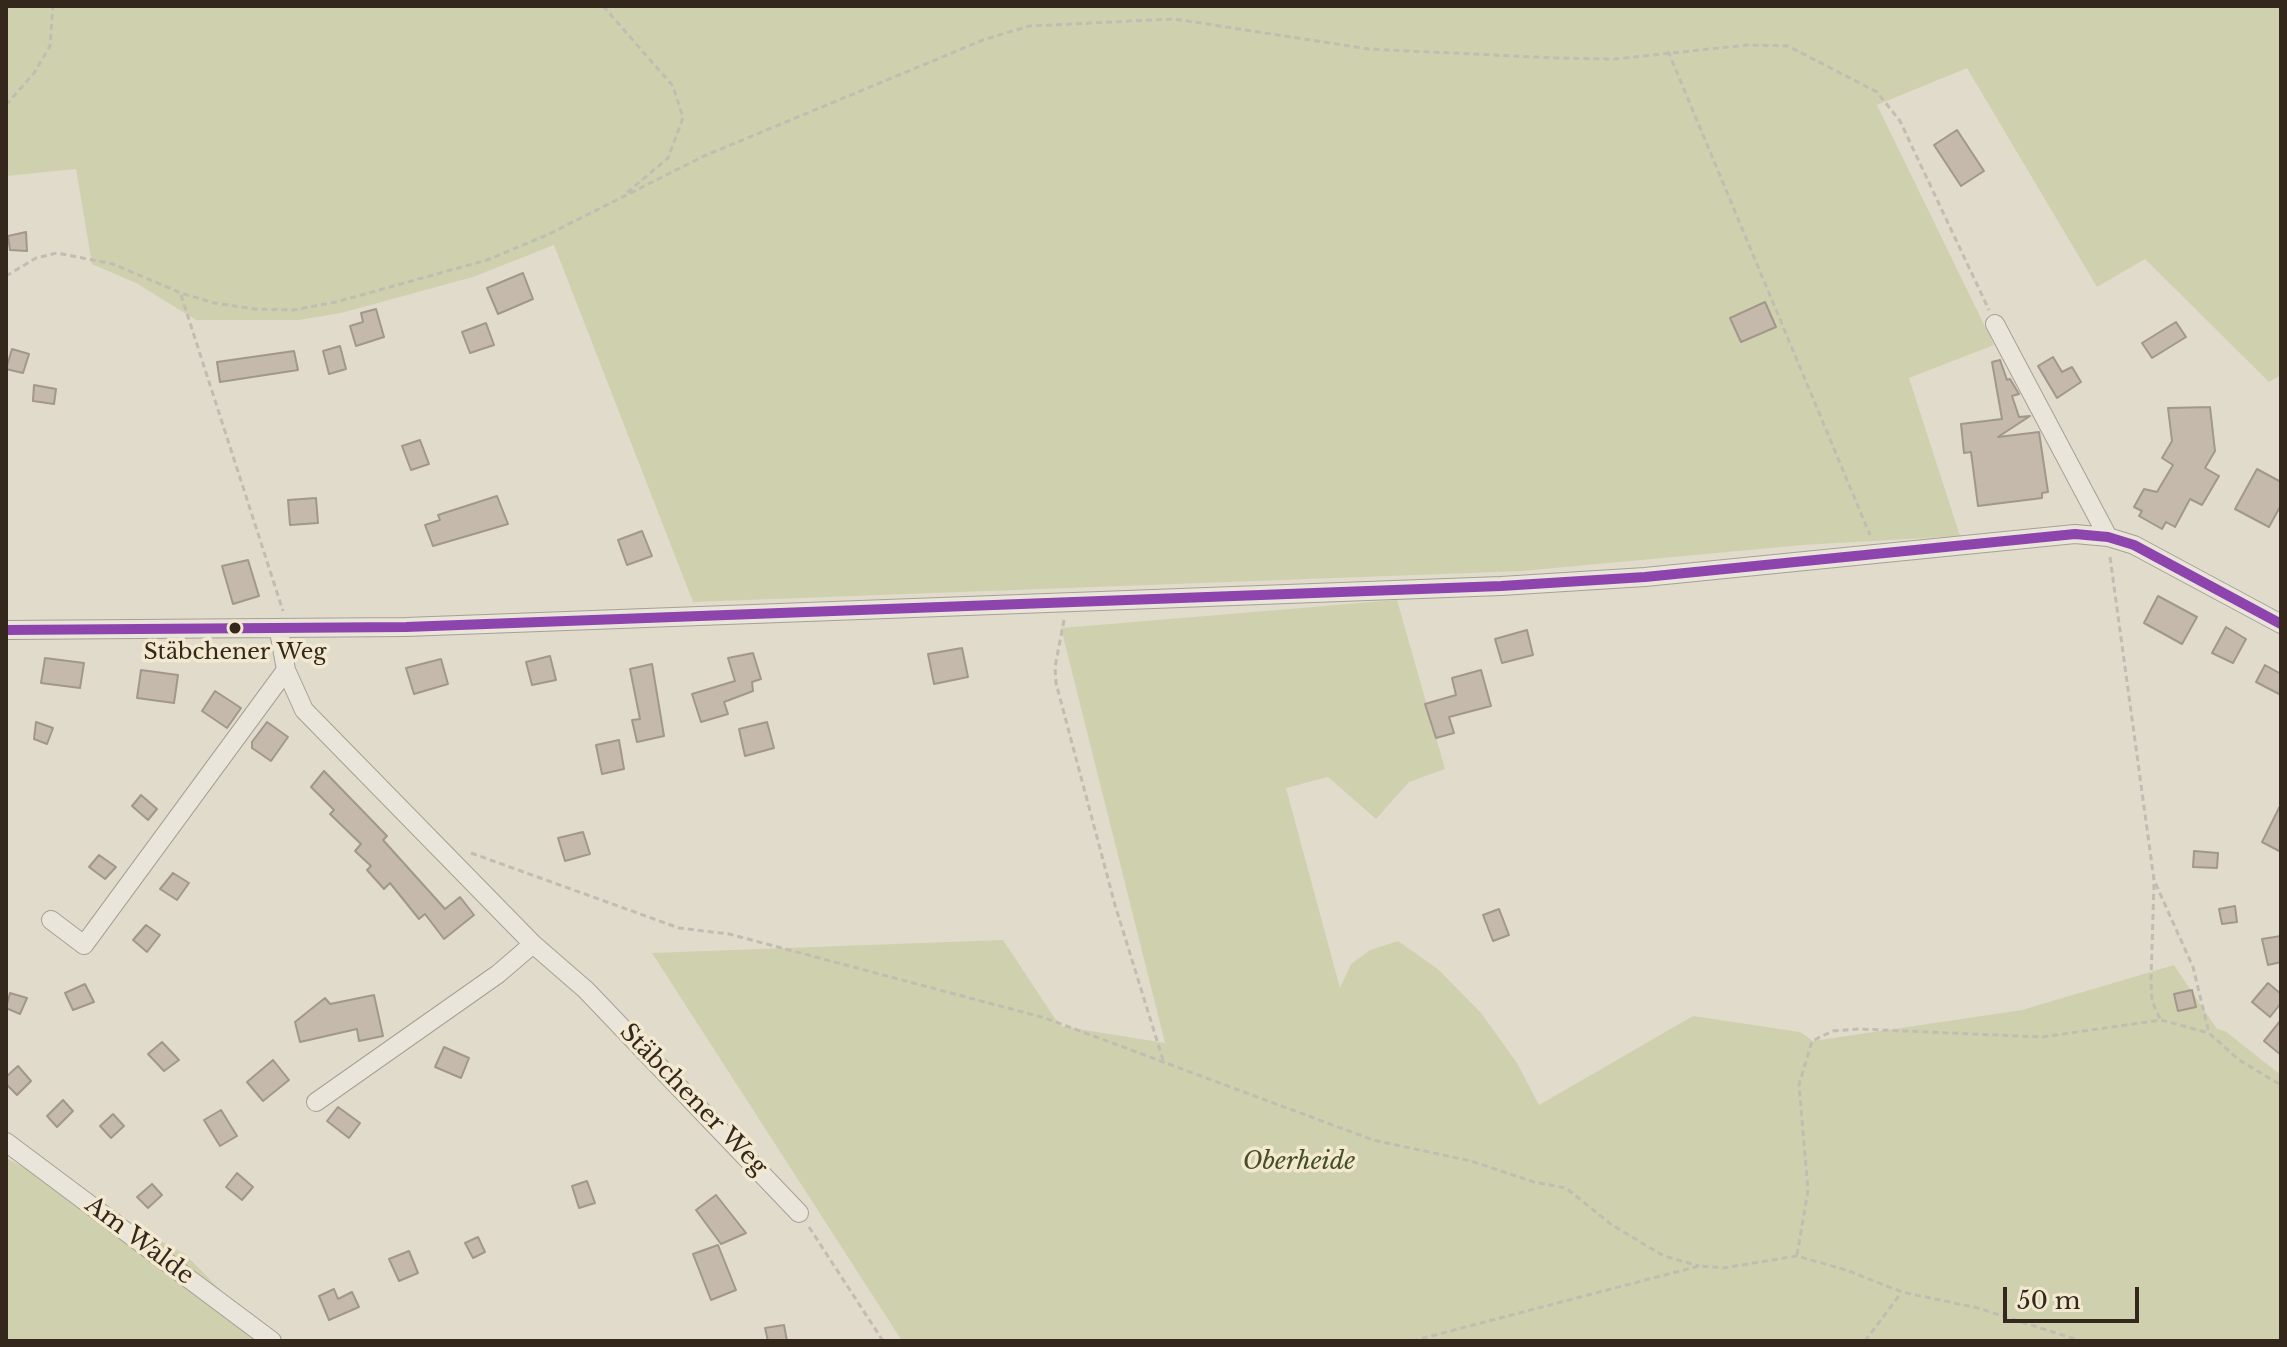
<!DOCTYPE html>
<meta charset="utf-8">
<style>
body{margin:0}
#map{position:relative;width:2287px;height:1347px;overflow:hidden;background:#e1dbcb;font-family:"Libre Baskerville",serif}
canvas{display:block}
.frame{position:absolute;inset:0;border:8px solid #34281d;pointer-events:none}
.scale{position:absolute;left:2003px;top:1287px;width:136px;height:36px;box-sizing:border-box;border:4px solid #34281d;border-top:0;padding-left:10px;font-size:24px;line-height:28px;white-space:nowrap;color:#34281d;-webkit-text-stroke:6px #f3e9d0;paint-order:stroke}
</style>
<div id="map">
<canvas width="2287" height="1347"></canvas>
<div class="frame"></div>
<div class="scale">50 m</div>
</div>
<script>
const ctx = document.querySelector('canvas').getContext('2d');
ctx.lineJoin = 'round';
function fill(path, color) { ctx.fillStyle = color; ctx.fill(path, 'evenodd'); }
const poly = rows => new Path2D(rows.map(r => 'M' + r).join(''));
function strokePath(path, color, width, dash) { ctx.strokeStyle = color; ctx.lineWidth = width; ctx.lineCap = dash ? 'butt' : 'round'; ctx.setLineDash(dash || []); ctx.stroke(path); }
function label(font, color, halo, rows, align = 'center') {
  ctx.font = font + ' "Libre Baskerville",serif'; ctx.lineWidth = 7; ctx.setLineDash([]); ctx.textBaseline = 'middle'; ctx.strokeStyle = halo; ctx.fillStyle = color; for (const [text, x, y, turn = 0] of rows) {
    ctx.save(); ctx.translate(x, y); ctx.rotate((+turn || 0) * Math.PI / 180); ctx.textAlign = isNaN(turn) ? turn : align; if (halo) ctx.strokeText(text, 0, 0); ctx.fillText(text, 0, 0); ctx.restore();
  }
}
const green = poly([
 [6,6,2281,6,2281,375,2269,382,2145,259,2097,287,1967,68,1877,105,1994,345,1909,378,1960,536,1803,545,1522,571,693,602,554,245,473,277,341,313,299,320,196,320,136,283,92,264,76,169,6,176],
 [1397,600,1445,769,1409,782,1376,819,1328,777,1286,788,1340,988,1351,964,1370,950,1398,941,1439,970,1481,1013,1517,1063,1539,1105,1693,1016,1800,1032,1813,1041,2022,1010,2174,965,2217,1029,2225,1031,2281,1075,2281,1341,902,1341,652,953,1003,940,1060,1026,1165,1043,1061,628],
 [6,1158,185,1254,270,1341,6,1341]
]);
const building = poly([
 [1957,130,1984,171,1961,186,1934,145,1957,130],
 [26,232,27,251,10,250,8,236,26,232],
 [523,273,533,299,498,314,487,288,523,273],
 [1765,302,1776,327,1741,342,1730,318,1765,302],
 [376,309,384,337,356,346,350,326,363,322,361,313,376,309],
 [2176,322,2186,337,2152,358,2142,343,2176,322],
 [486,323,494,345,470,353,462,332,486,323],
 [340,346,346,369,329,374,323,351,340,346],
 [12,349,29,354,23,373,6,369,12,349],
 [294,351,298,370,220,382,217,362,294,351],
 [2053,357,2062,372,2072,367,2081,382,2057,398,2038,366,2053,357],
 [2000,360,2007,380,2010,379,2019,394,2012,396,2019,417,2030,416,1998,437,2039,432,2048,492,2042,493,2042,498,1978,506,1971,452,1964,453,1961,424,2002,419,1992,362,2000,360],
 [34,385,56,389,54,404,33,401,34,385],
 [2210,407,2215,451,2205,468,2219,476,2202,505,2190,499,2175,527,2166,522,2162,529,2139,516,2142,511,2134,507,2144,489,2157,492,2173,465,2162,458,2172,441,2168,408,2210,407],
 [420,440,429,464,411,470,402,446,420,440],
 [2257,469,2281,482,2281,505,2269,527,2235,509,2257,469],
 [497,496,508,524,433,546,425,525,440,520,438,515,497,496],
 [316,498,318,523,290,525,288,500,316,498],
 [642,531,652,556,627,565,618,540,642,531],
 [248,560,259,596,233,604,222,566,248,560],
 [2158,596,2197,617,2182,644,2144,623,2158,596],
 [2226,627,2246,639,2233,663,2212,653,2226,627],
 [1527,630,1533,655,1502,663,1495,639,1527,630],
 [962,648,968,677,934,684,928,654,962,648],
 [753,653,761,679,752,682,753,691,724,702,728,714,701,722,692,694,735,681,728,658,753,653],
 [550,656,556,680,532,685,526,662,550,656],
 [45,658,84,663,80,688,41,683,45,658],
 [441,659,448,684,414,694,406,668,441,659],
 [652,664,664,736,637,742,632,720,640,719,630,669,652,664],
 [2265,665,2281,674,2281,695,2256,682,2265,665],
 [141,670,178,675,174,703,137,698,141,670],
 [1481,670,1491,706,1449,717,1454,733,1436,738,1425,704,1456,695,1452,678,1481,670],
 [215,691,241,708,227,728,202,711,215,691],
 [36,722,53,728,47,744,34,739,36,722],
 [267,722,288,737,271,761,252,748,252,742,267,722],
 [767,722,774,748,745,756,739,729,767,722],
 [619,740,624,769,602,774,596,745,619,740],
 [324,771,387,836,383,840,445,909,460,897,474,915,444,939,425,914,419,919,390,883,384,889,367,870,371,866,355,851,361,844,330,814,334,810,311,787,324,771],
 [141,795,157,809,148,820,132,806,141,795],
 [2281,804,2281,852,2262,842,2281,804],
 [583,832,590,854,565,861,558,838,583,832],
 [2194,851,2218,853,2217,868,2193,867,2194,851],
 [99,855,116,867,105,879,89,867,99,855],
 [173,873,189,883,177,900,160,889,173,873],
 [2235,906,2237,922,2222,924,2219,909,2235,906],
 [1499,909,1509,935,1493,941,1483,915,1499,909],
 [146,925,160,935,147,952,133,940,146,925],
 [2281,936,2281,962,2268,965,2262,939,2281,936],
 [2268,983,2281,994,2281,1003,2270,1017,2252,1002,2268,983],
 [85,984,94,1002,73,1010,65,993,85,984],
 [2192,990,2196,1007,2178,1011,2174,994,2192,990],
 [10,993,27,998,20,1014,6,1008,10,993],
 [374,995,383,1036,359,1041,357,1029,300,1042,295,1022,325,998,330,1004,374,995],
 [2281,1020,2281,1055,2264,1041,2281,1020],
 [162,1042,179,1060,164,1071,148,1054,162,1042],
 [444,1047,469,1058,461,1078,435,1067,444,1047],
 [273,1060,289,1080,263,1101,247,1082,273,1060],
 [18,1066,31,1081,17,1095,6,1084,6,1077,18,1066],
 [63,1100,73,1111,57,1127,47,1116,63,1100],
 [338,1107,360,1123,349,1138,327,1121,338,1107],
 [221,1110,237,1136,220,1146,204,1120,221,1110],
 [113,1114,124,1126,111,1138,100,1126,113,1114],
 [237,1173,253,1187,242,1200,226,1187,237,1173],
 [587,1181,595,1203,579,1208,572,1186,587,1181],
 [152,1184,162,1195,148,1208,137,1197,152,1184],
 [716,1195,746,1233,721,1244,696,1210,716,1195],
 [478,1237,485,1252,473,1258,465,1243,478,1237],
 [718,1245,736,1290,711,1300,693,1254,718,1245],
 [409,1251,418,1273,399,1281,389,1259,409,1251],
 [334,1289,338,1299,352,1292,359,1307,329,1320,319,1296,334,1289],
 [784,1325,787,1341,768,1341,765,1328,784,1325]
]);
const path = poly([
 [603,6,673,86,683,118,668,158,624,195],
 [1668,51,1870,535],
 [6,105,34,73,50,46,53,6],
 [6,276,36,258,57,253,113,264,181,293,214,303,255,309,293,310,336,302,487,260,547,235,704,156,983,40,1029,26,1174,19,1369,49,1556,58,1615,59,1747,45,1788,46,1877,92,1900,121,1989,310],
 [181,295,283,611],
 [2110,557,2154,880,2193,967,2209,1033,2239,1060,2281,1085],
 [1064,620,1055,667,1056,683,1115,905,1163,1060],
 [471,853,679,928,729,934,1045,1018,1373,1140,1471,1161,1534,1182,1566,1188,1612,1225,1664,1256,1699,1266],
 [2154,884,2151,979,2152,1001,2160,1019],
 [809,1227,883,1341],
 [1797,1255,1808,1190,1799,1085,1812,1041,1833,1031,1859,1029,2042,1037,2161,1020,2209,1033],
 [1412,1341,1699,1266,1723,1268,1797,1256,1846,1270,1902,1292,1978,1308,2081,1341],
 [1865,1341,1901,1293]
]);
const minor = poly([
 [1995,324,2108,537],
 [6,630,406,627,1501,586,1645,577,2075,534,2108,537,2134,545,2281,624],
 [279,631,286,670,304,710,533,944,586,990,799,1213],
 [51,920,84,945,286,670],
 [316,1102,498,974,533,944],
 [6,1142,272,1341]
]);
const bus1 = poly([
 [6,630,406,627,1501,586,1645,577,2075,534,2108,537,2134,545,2281,624]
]);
const markers = [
 [235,628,7,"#34281d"]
];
const busNames = [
 ["Stäbchener Weg",235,653]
];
const streetNames = [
 ["Stäbchener Weg",693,1100,46],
 ["Am Walde",139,1241,37]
];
const parkNames = [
 ["Oberheide",1299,1162]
];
fill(green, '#cfd1ae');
fill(building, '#c5b9ac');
strokePath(building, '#a1978b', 2);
strokePath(minor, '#a6a094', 20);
strokePath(path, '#c2bcb3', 3, [6, 4]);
strokePath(minor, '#eae5db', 18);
strokePath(bus1, '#8e44ad', 10);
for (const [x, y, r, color] of markers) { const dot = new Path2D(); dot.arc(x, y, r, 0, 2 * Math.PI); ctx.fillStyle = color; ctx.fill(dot); strokePath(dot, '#f3e9d0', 3); }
label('22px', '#34281d', '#f3e9d0', busNames);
label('24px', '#34281d', '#f3e9d0', streetNames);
label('italic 24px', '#444f25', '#f3e9d0', parkNames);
</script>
